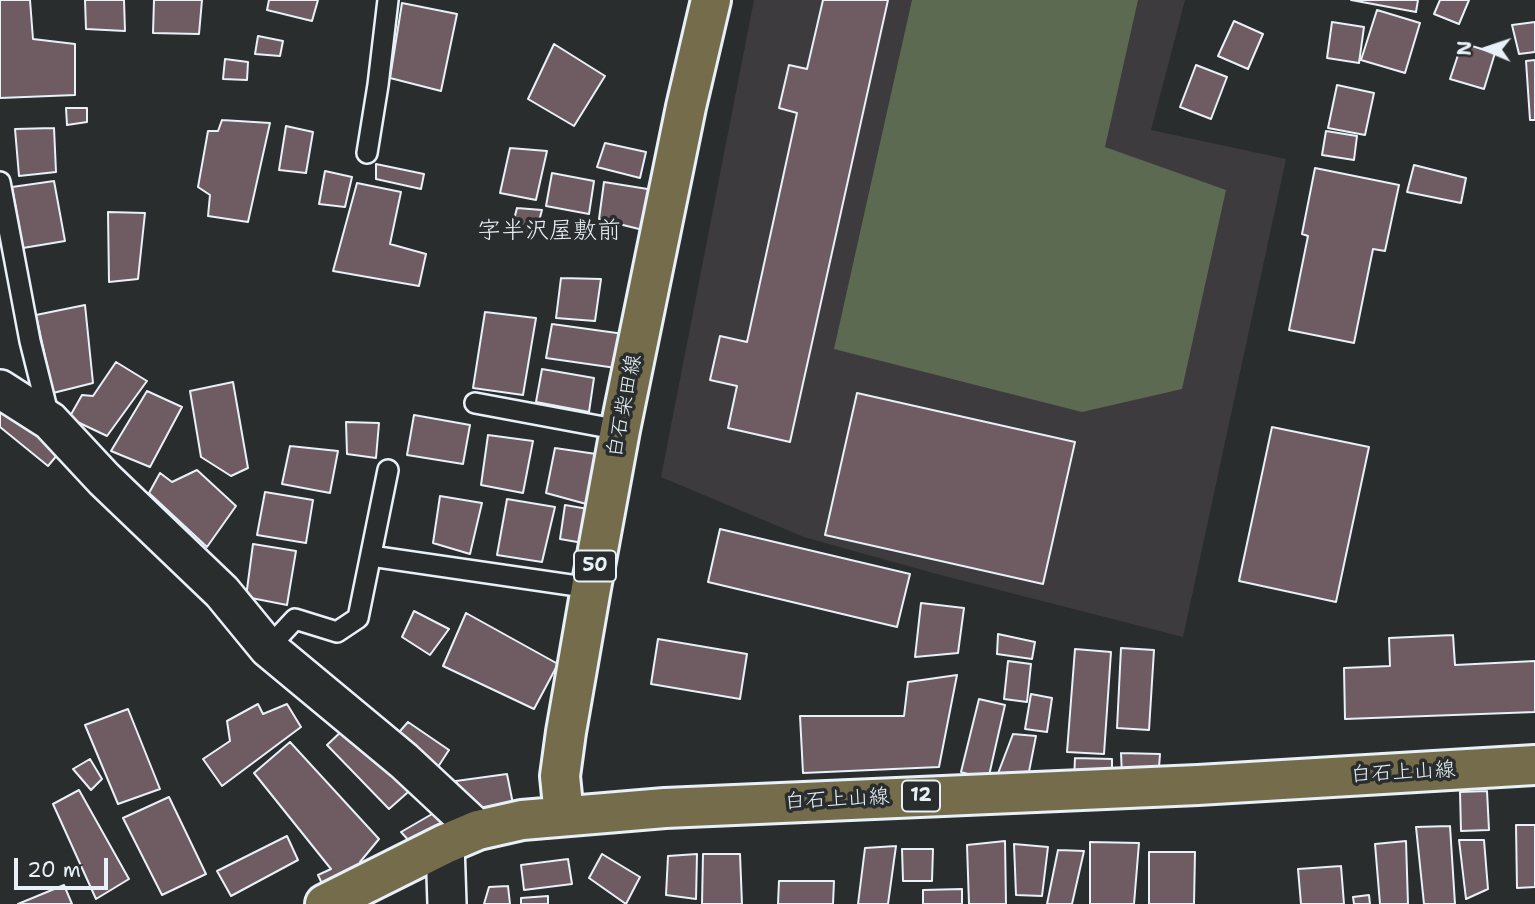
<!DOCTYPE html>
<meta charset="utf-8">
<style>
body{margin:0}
#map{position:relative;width:1535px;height:904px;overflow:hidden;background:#2a2d2e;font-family:"Shantell Sans",sans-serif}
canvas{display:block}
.north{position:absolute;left:1451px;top:14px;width:70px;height:70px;-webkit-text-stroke:5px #2a2d2e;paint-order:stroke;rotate:272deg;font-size:19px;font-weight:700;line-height:28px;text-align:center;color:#e8f1f8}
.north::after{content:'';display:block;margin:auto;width:24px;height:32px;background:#e8f1f8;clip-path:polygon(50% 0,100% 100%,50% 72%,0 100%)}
.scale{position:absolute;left:14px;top:858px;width:94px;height:32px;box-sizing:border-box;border:4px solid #e8f1f8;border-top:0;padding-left:9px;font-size:21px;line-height:24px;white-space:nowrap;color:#e8f1f8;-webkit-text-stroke:5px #2a2d2e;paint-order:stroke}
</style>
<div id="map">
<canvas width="1535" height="904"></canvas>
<div class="north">N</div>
<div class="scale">20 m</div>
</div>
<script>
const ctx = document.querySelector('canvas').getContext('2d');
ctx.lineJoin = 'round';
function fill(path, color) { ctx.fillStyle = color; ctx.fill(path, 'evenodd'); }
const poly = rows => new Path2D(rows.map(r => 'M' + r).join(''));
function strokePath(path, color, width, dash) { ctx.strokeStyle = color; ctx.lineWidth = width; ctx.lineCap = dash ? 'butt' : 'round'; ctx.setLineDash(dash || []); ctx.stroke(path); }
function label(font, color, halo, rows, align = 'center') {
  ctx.font = font + ' "Shantell Sans","Klee One",sans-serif'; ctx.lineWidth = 7; ctx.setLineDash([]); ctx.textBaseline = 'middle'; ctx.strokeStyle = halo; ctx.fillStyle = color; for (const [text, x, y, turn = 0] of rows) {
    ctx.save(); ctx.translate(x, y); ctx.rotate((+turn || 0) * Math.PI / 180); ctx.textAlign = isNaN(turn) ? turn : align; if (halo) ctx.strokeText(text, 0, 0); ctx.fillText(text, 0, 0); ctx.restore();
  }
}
const built = poly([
 [754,0,1185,0,1151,130,1286,159,1183,637,933,573,804,537,661,477]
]);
const green = poly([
 [912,0,1138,0,1105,147,1226,190,1182,389,1082,412,834,349]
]);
const building = poly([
 [0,0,30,0,33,39,75,44,75,95,0,98,0,0],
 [85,0,124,0,125,31,86,29,85,0],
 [154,0,202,0,199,34,153,33,154,0],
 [269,0,318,0,312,21,267,10,269,0],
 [823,0,888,0,790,442,728,428,737,386,710,380,720,336,747,342,797,113,779,108,789,65,807,69,823,0],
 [1351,0,1418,0,1416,12,1351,0],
 [1440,0,1469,0,1459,24,1434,14,1440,0],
 [402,3,457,14,441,91,390,78,402,3],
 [1377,10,1420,23,1405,73,1361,60,1377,10],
 [1234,21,1263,34,1248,69,1218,56,1234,21],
 [1332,22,1364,27,1359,63,1327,58,1332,22],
 [1535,22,1535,52,1519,54,1512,25,1535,22],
 [258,36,283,41,280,56,255,54,258,36],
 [1462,43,1495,53,1484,89,1450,79,1462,43],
 [554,44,605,76,574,126,528,99,554,44],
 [225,59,248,62,247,80,223,79,225,59],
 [1535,60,1535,120,1530,120,1526,61,1535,60],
 [1196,65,1227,77,1211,119,1180,107,1196,65],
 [1337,85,1374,93,1365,135,1328,128,1337,85],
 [66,108,87,108,87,122,67,125,66,108],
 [222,120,270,123,248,222,208,216,210,195,198,187,208,131,218,131,222,120],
 [286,126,313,132,306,173,279,170,286,126],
 [54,128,56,172,19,176,15,129,54,128],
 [1326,131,1357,136,1354,160,1322,155,1326,131],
 [605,143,646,152,640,178,597,167,605,143],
 [510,148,547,151,536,200,500,193,510,148],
 [376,164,424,174,421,189,376,179,376,164],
 [1414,165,1466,178,1461,203,1407,192,1414,165],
 [1315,168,1399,185,1385,251,1373,249,1354,343,1289,330,1308,236,1302,234,1315,168],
 [325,171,352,177,345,207,319,204,325,171],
 [552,173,594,181,589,214,546,206,552,173],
 [54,181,65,241,23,248,12,187,54,181],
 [604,182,660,191,651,232,599,219,604,182],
 [357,183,401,192,390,244,426,254,419,286,333,271,357,183],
 [517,208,542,210,535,236,511,231,517,208],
 [108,212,145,213,138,279,109,282,108,212],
 [561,278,601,279,595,321,556,318,561,278],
 [85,305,93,383,53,393,36,315,85,305],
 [485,312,536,318,523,395,473,388,485,312],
 [552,324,624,334,616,368,546,358,552,324],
 [116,362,147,381,107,436,69,418,82,395,93,396,116,362],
 [542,369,594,378,589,412,536,402,542,369],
 [233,382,248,468,231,476,201,457,190,391,233,382],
 [147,391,182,407,150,467,111,451,147,391],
 [857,393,1075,442,1043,584,825,535,857,393],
 [0,402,63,448,48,466,0,427,0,402],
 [414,415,470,425,463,464,407,455,414,415],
 [346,422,379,423,376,458,347,454,346,422],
 [1272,427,1369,447,1336,602,1239,581,1272,427],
 [488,435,533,441,523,493,481,485,488,435],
 [290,446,338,451,330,493,282,484,290,446],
 [555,448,603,455,590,505,546,493,555,448],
 [197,470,236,506,207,547,149,493,160,473,172,482,197,470],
 [265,492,313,500,306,543,257,535,265,492],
 [440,496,482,503,470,554,433,543,440,496],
 [507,499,555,507,542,562,497,555,507,499],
 [565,505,588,509,583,543,560,539,565,505],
 [720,529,910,574,897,627,708,582,720,529],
 [253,544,296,551,287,605,246,597,253,544],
 [921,603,964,608,958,653,915,657,921,603],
 [414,611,449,629,430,655,402,637,414,611],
 [466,613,558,664,534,709,443,666,466,613],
 [998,634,1035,642,1032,659,997,654,998,634],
 [1453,635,1455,665,1535,661,1535,712,1345,719,1344,668,1390,666,1389,638,1453,635],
 [658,639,747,654,740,699,651,684,658,639],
 [1121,648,1154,650,1149,730,1117,728,1121,648],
 [1075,649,1111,652,1104,754,1067,752,1075,649],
 [1008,661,1031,664,1027,702,1004,699,1008,661],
 [957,675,939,767,803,773,800,716,904,716,908,682,957,675],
 [1031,694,1052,698,1047,732,1025,729,1031,694],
 [979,699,1005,705,988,780,961,772,979,699],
 [258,704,263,714,287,704,301,727,222,786,203,759,230,741,227,721,258,704],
 [128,709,160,789,118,804,85,725,128,709],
 [408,722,449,750,434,773,394,738,408,722],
 [345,728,416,785,389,809,327,745,345,728],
 [1013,734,1036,736,1026,787,997,776,1013,734],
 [290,742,379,839,360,862,364,881,329,899,318,875,331,869,254,773,290,742],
 [1121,753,1160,754,1158,781,1122,776,1121,753],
 [1075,758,1112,759,1112,783,1074,780,1075,758],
 [90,759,102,779,91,790,73,769,90,759],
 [507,774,514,809,469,814,456,781,507,774],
 [79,790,129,879,96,899,53,804,79,790],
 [1487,791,1489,830,1461,831,1460,792,1487,791],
 [169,797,206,874,162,895,123,818,169,797],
 [439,810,452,834,420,853,401,832,439,810],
 [1516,825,1535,825,1535,887,1517,888,1516,825],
 [1450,826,1455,904,1424,904,1416,827,1450,826],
 [287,836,298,860,231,896,217,871,287,836],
 [1459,840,1484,840,1488,889,1466,899,1459,840],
 [1005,841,1006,904,969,904,967,845,1005,841],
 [1406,841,1408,904,1380,904,1375,844,1406,841],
 [1090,842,1139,843,1134,904,1090,904,1090,842],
 [1014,844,1048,847,1042,896,1016,895,1014,844],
 [896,846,888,904,858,904,865,848,896,846],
 [902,849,933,849,932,881,903,881,902,849],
 [1058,850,1084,851,1072,904,1047,904,1058,850],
 [1149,852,1195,852,1194,904,1149,904,1149,852],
 [602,854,640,877,626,904,589,878,602,854],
 [697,854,696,899,666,895,668,856,697,854],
 [703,854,740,854,742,904,702,904,703,854],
 [568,859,572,884,524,890,521,865,568,859],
 [1341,866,1344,904,1301,904,1298,869,1341,866],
 [779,881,834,881,833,904,778,904,779,881],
 [64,885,72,904,18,904,64,885],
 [508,886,510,904,484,904,489,887,508,886],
 [962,889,962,904,923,904,923,890,962,889],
 [1369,895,1370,904,1354,904,1353,897,1369,895],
 [548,896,548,904,521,904,521,898,548,896]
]);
const lane = poly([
 [367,153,378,85,388,0],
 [0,182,30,341,50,421],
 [475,403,620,430],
 [371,556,591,588],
 [268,648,295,619,337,632,358,618,388,470]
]);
const street = poly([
 [0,389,50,421,104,479,222,592,268,648,404,761,478,830],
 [445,844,447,904]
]);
const primary = poly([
 [564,816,560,776,566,732,591,588,620,430,686,107,711,0],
 [325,904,445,844,478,830,522,820,665,808,1198,785,1535,765]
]);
const shields = [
 [595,566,42],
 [921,796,38]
];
const shieldNames = [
 ["50",595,566],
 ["12",921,796]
];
const streetNames = [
 ["白石柴田線",625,406,-79],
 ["白石上山線",1403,773,-3],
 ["白石上山線",837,800,-3]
];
const quarterNames = [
 ["字半沢屋敷前",549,232]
];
fill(built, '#3e3b3e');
fill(green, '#5c6a52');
fill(building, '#6e5c62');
strokePath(building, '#e8f1f8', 2);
strokePath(lane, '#e8f1f8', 24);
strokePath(street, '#e8f1f8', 42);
strokePath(primary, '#e8f1f8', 44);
strokePath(lane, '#2a2d2e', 19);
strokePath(street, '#2a2d2e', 37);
strokePath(primary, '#746c4b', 38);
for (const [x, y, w] of shields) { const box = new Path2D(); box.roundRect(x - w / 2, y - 15.5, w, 31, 5); ctx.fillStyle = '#2a2d2e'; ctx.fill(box); strokePath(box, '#e8f1f8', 2); }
label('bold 19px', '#e8f1f8', null, shieldNames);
label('21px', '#e8f1f8', '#2a2d2e', streetNames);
label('24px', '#e8f1f8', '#2a2d2e', quarterNames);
</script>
